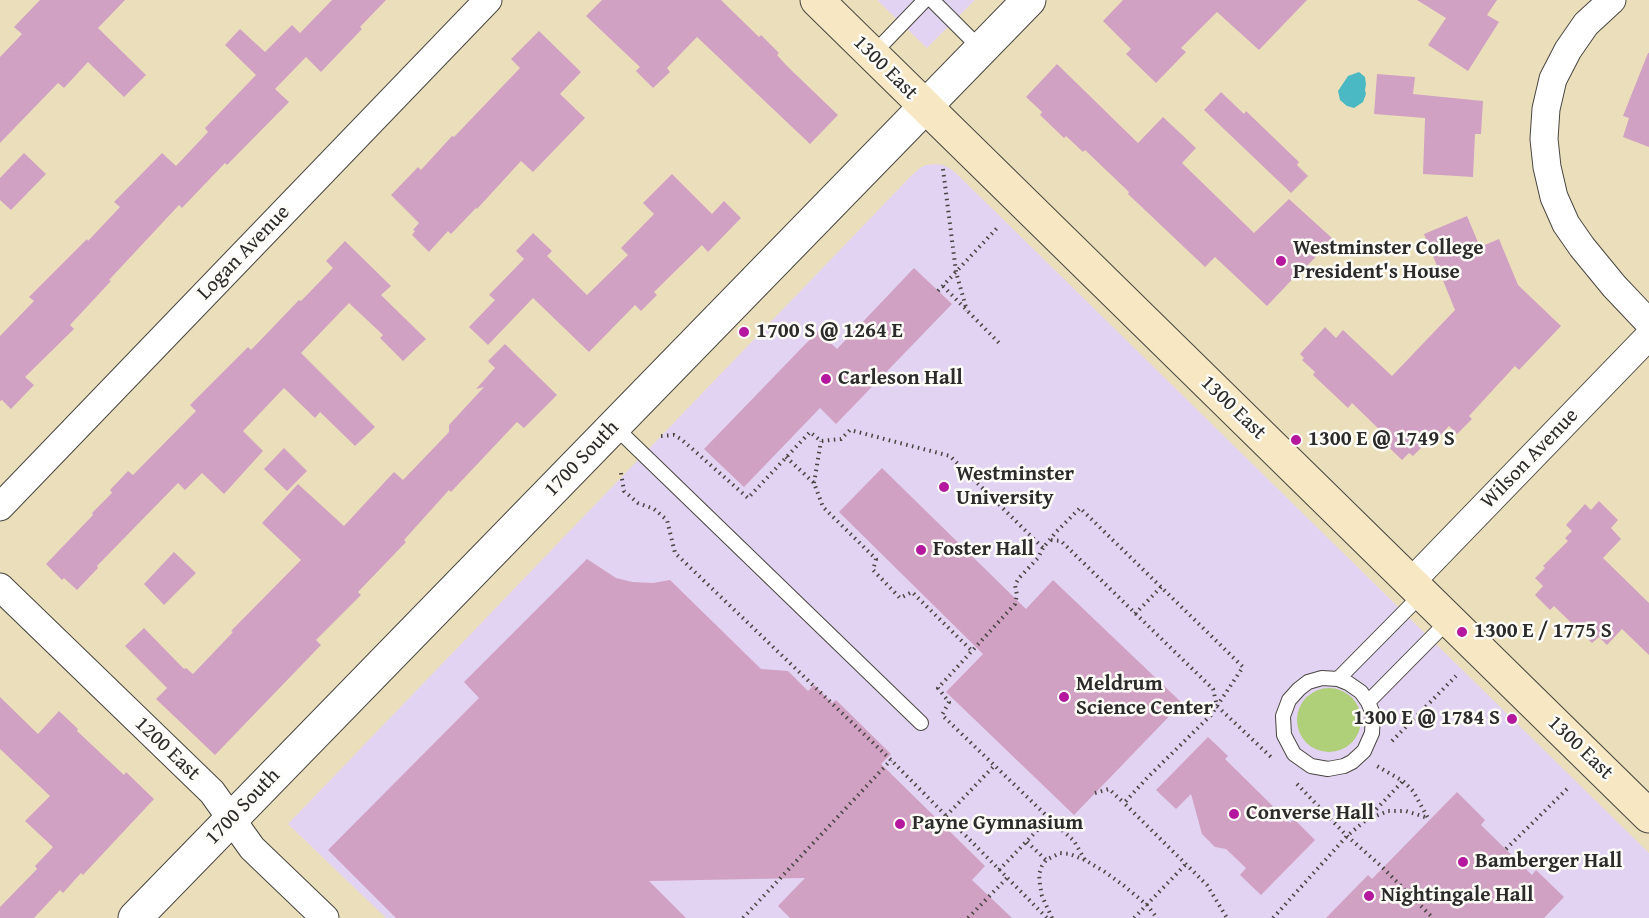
<!DOCTYPE html>
<style>
body{margin:0}
canvas{display:block;background:#ebdfbb}
</style>
<canvas width="1649" height="918"></canvas>
<script>
const ctx = document.querySelector('canvas').getContext('2d');
ctx.lineJoin = 'round';
function fill(path, color) { ctx.fillStyle = color; ctx.fill(path, 'evenodd'); }
const poly = rows => new Path2D(rows.map(r => 'M' + r).join(''));
function strokePath(path, color, width, dash) { ctx.strokeStyle = color; ctx.lineWidth = width; ctx.lineCap = dash ? 'butt' : 'round'; ctx.setLineDash(dash || []); ctx.stroke(path); }
function label(font, color, halo, rows, align = 'center') {
  ctx.font = font + ' "Gentium Book Plus",serif'; ctx.lineWidth = 5; ctx.setLineDash([]); ctx.textBaseline = 'middle'; ctx.strokeStyle = halo; ctx.fillStyle = color; for (const [text, x, y, turn = 0] of rows) {
    ctx.save(); ctx.translate(x, y); ctx.rotate((+turn || 0) * Math.PI / 180); ctx.textAlign = isNaN(turn) ? turn : align; if (halo) ctx.strokeText(text, 0, 0); ctx.fillText(text, 0, 0); ctx.restore();
  }
}
const built = poly([
 [877,0,975,0,927,48],
 [936,164,943,165,951,169,959,176,1649,853,1649,918,386,918,288,824,911,176,920,168,926,165]
]);
const green = poly([
 '1297 720a32 32 0 1 1 64 0a32 32 0 1 1-64 0Z'
]);
const water = poly([
 [1359,72,1365,77,1366,84,1365,90,1366,94,1363,102,1354,108,1347,106,1340,100,1338,91,1348,76]
]);
const building = poly([
 [40,0,125,0,98,28,146,75,124,97,88,62,64,88,58,83,0,143,0,57,22,34,14,27],
 [332,0,386,0,360,27,362,29,321,72,306,57,275,89,289,102,227,165,225,163,182,208,179,205,109,280,111,281,70,325,74,329,25,377,34,385,11,409,2,400,0,401,0,336,34,301,29,297,87,239,88,241,120,207,114,202,162,153,176,166,208,132,205,128,256,75,225,45,240,29,265,52,292,25,300,33],
 [602,0,721,0,759,37,761,35,779,53,777,55,787,66,838,115,810,144,697,37,667,68,670,72,653,88,636,71,640,67,586,16],
 [1123,0,1307,0,1259,50,1217,12,1181,48,1186,52,1156,83,1126,54,1131,49,1103,21],
 [1417,0,1497,0,1487,15,1499,22,1468,71,1428,45,1446,18],
 [539,31,581,72,560,94,585,118,533,172,521,161,477,209,476,208,451,234,448,231,429,252,412,235,415,231,413,230,419,223,391,195,418,167,421,170,452,136,454,137,520,68,511,59],
 [1648,53,1649,53,1649,147,1623,137,1629,118,1623,116],
 [1057,64,1138,143,1163,117,1196,148,1182,163,1254,233,1289,199,1333,239,1304,269,1303,268,1267,306,1215,257,1205,267,1128,194,1129,192,1085,150,1083,152,1066,136,1064,138,1040,115,1042,112,1026,97],
 [1377,74,1415,77,1413,94,1483,101,1481,134,1475,134,1473,177,1423,174,1425,118,1374,114],
 [1221,92,1244,114,1246,111,1299,162,1297,165,1308,176,1291,193,1204,110],
 [24,153,46,174,11,210,0,200,0,178],
 [672,174,712,214,724,201,741,218,708,252,702,245,654,292,657,295,641,311,635,305,589,352,533,298,488,345,469,327,495,300,489,295,524,259,516,251,533,233,552,251,547,256,587,295,628,255,621,248,654,214,643,203],
 [1467,216,1480,247,1499,239,1518,285,1561,326,1519,370,1515,366,1469,416,1472,419,1457,434,1449,426,1435,441,1431,438,1413,456,1409,453,1402,460,1381,440,1385,435,1352,403,1348,408,1313,375,1315,372,1302,360,1304,358,1300,354,1325,327,1336,338,1343,330,1392,376,1455,310,1424,234],
 [345,241,391,286,381,295,426,339,403,361,380,338,383,335,349,303,301,353,375,427,355,446,320,412,315,418,284,388,243,431,263,451,224,494,202,473,185,490,178,483,97,566,98,568,77,590,64,578,62,580,46,564,93,515,92,513,112,493,110,490,128,471,133,475,196,411,190,405,248,347,251,350,299,300,301,301,333,268,326,261],
 [914,268,952,304,836,424,820,408,744,487,704,449,818,331,837,349],
 [505,344,557,395,524,428,517,422,451,492,449,490,404,540,406,542,358,592,361,595,316,640,321,645,215,755,156,699,167,688,125,646,144,628,184,669,186,668,193,674,233,632,231,631,301,560,262,523,298,484,344,526,394,472,403,480,449,432,449,425,484,387,476,389,495,368,488,361],
 [284,448,307,471,287,491,264,469],
 [882,468,1026,609,1053,580,1182,703,1074,815,946,692,983,654,839,512],
 [1599,501,1618,520,1611,528,1621,539,1603,558,1649,603,1649,655,1622,629,1607,645,1599,637,1592,643,1554,606,1550,610,1535,595,1543,586,1535,578,1545,568,1543,566,1568,541,1565,538,1572,531,1566,525,1585,504,1591,510],
 [174,552,196,573,164,605,144,584],
 [587,559,616,578,632,582,653,583,670,580,761,669,788,671,808,691,814,685,832,703,836,700,891,754,881,764,985,866,972,880,1012,918,790,918,778,906,805,878,649,881,686,918,396,918,328,850,479,698,464,682],
 [0,697,38,734,59,711,78,729,77,731,124,775,126,772,154,799,83,875,81,873,63,893,60,890,34,918,0,918,0,907,37,869,35,866,53,847,25,821,50,796,0,749],
 [1208,737,1228,756,1225,759,1290,823,1294,819,1315,840,1261,895,1240,875,1246,868,1226,849,1215,847,1202,834,1191,794,1176,809,1156,790],
 [1457,792,1485,820,1481,825,1532,875,1536,870,1564,897,1544,918,1326,918,1368,875,1372,879]
]);
const path = poly([
 [943,169,956,272,967,311],
 [943,286,1000,344],
 [938,291,999,226],
 [661,436,674,435,681,439,748,498,810,432,821,441,841,439,850,430,950,456,1043,548,1056,532,1080,508,1243,667,1211,715,1147,778,1124,803,1207,885,1227,918],
 [786,457,814,483,823,507,876,559,873,570,900,598,912,592,972,651],
 [621,473,624,491,638,503,654,509,667,520,675,553,891,760,1047,918],
 [814,483,821,441],
 [1051,540,1061,541,1213,689,1217,706,1271,757],
 [1135,614,1161,587],
 [1392,741,1456,676],
 [1297,784,1347,836,1381,866,1433,918],
 [1095,793,1109,789,1124,803],
 [946,816,994,766],
 [1049,818,1074,841,1085,860,1105,872,1123,885,1147,905,1157,918],
 [1366,820,1388,811,1406,811,1428,818,1413,791,1403,781,1377,766],
 [1027,842,1046,860],
 [1506,849,1568,788],
 [999,870,1049,818,942,715,949,702,938,688,1015,604,1017,595,1015,585,1019,578,1038,558,1043,548],
 [743,918,891,760],
 [968,918,1007,878],
 [1052,918,1042,896,1040,885,1039,874,1042,866,1046,860,1060,853,1070,854,1085,860],
 [1134,918,1186,864],
 [1273,918,1347,836,1366,820,1403,781]
]);
const service = poly([
 [932,0,981,49],
 [872,55,925,0],
 [614,426,921,723],
 [1338,679,1348,683,1361,692,1368,702,1373,714,1372,733,1364,751,1352,762,1344,766,1328,769,1311,766,1294,754,1284,735,1283,716,1289,700,1299,689,1308,682,1322,678,1338,679,1422,594],
 [1368,702,1449,620]
]);
const minor = poly([
 [1612,0,1586,24,1568,50,1553,79,1546,109,1544,139,1547,167,1554,197,1566,224,1582,247,1614,286,1649,323],
 [0,507,488,0],
 [1411,582,1649,336],
 [0,587,212,792,252,848,325,918]
]);
const tertiary = poly([
 [135,918,1029,0]
]);
const secondary = poly([
 [817,0,1649,816]
]);
const markers = [
 [1281,261,6,"#b5179e"],
 [744,332,6,"#b5179e"],
 [826,379,6,"#b5179e"],
 [1296,440,6,"#b5179e"],
 [944,487,6,"#b5179e"],
 [921,550,6,"#b5179e"],
 [1462,632,6,"#b5179e"],
 [1064,697,6,"#b5179e"],
 [1512,719,6,"#b5179e"],
 [1234,814,6,"#b5179e"],
 [900,824,6,"#b5179e"],
 [1463,862,6,"#b5179e"],
 [1369,896,6,"#b5179e"]
];
const streetNames = [
 ["1300 East",885,68,45],
 ["Logan Avenue",244,253,-46],
 ["1300 East",1233,408,44],
 ["1700 South",582,459,-46],
 ["Wilson Avenue",1530,459,-46],
 ["1300 East",1580,748,44],
 ["1200 East",167,749,44],
 ["1700 South",243,807,-46]
];
const poiNames = [
 ["Westminster College",1293,249],
 ["President's House",1293,273],
 ["1700 S @ 1264 E",756,332],
 ["Carleson Hall",838,379],
 ["1300 E @ 1749 S",1308,440],
 ["Westminster",956,475],
 ["University",956,499],
 ["Foster Hall",933,550],
 ["1300 E / 1775 S",1474,632],
 ["Meldrum",1076,685],
 ["Science Center",1076,709],
 ["1300 E @ 1784 S",1500,719,"right"],
 ["Converse Hall",1246,814],
 ["Payne Gymnasium",912,824],
 ["Bamberger Hall",1475,862],
 ["Nightingale Hall",1381,896]
];
fill(built, '#e3d3f2');
fill(green, '#afd078');
fill(water, '#4bb9c4');
fill(building, '#d1a1c3');
strokePath(service, '#484641', 16);
strokePath(minor, '#484641', 29);
strokePath(tertiary, '#484641', 35);
strokePath(secondary, '#484641', 35);
strokePath(path, '#484641', 4, [1.5, 4.5]);
strokePath(service, '#fff', 14);
strokePath(minor, '#fff', 27);
strokePath(tertiary, '#fff', 33);
strokePath(secondary, '#f7e8c3', 33);
for (const [x, y, r, color] of markers) { const dot = new Path2D(); dot.arc(x, y, r, 0, 2 * Math.PI); ctx.fillStyle = color; ctx.fill(dot); strokePath(dot, '#fdfcf7', 2); }
label('21px', '#2b2b2b', '#fdfcf7', streetNames);
label('bold 21px', '#2b2b2b', '#fdfcf7', poiNames, 'left');
</script>
